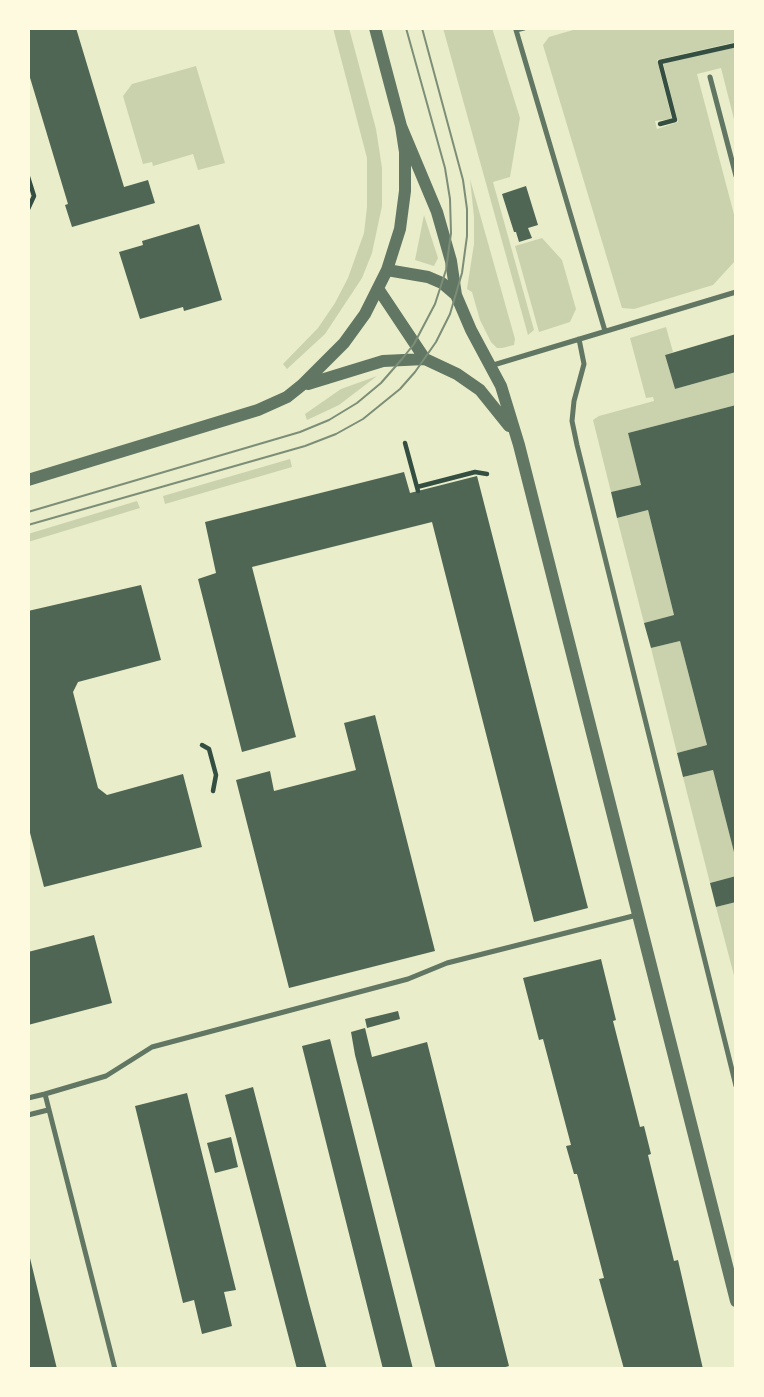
<!DOCTYPE html>
<style>
body{margin:0}
#map{position:relative;width:764px;height:1397px;overflow:hidden;background:#e9edc9;font-family:"Sofia Sans Condensed",sans-serif}
canvas{display:block}
.frame{position:absolute;inset:0;border:30px solid #fefae0;pointer-events:none}
</style>
<div id="map">
<canvas width="764" height="1397"></canvas>
<div class="frame"></div>
</div>
<script>
const ctx = document.querySelector('canvas').getContext('2d');
ctx.lineJoin = 'round';
function fill(path, color) { ctx.fillStyle = color; ctx.fill(path, 'evenodd'); }
const poly = rows => new Path2D(rows.map(r => 'M' + r).join(''));
function strokePath(path, color, width, dash) { ctx.strokeStyle = color; ctx.lineWidth = width; ctx.lineCap = dash ? 'butt' : 'round'; ctx.setLineDash(dash || []); ctx.stroke(path); }
const green = poly([
 [333,28,349,28,376,129,382,168,382,206,372,253,362,278,325,334,287,369,283,364,318,328,335,303,348,278,364,233,367,207,367,158],
 [443,28,492,28,520,118,510,177,493,182,534,330,528,335],
 [580,28,736,28,736,42,657,60,672,119,655,121,657,129,678,122,663,63,736,47,736,127,721,68,697,74,736,222,735,261,713,285,634,309,622,308,543,45,549,37],
 [196,66,225,163,198,170,193,154,153,166,152,162,143,164,123,96,132,84],
 [470,179,515,339,514,345,502,348,497,348,491,342,480,320,472,292,467,289,474,244,474,217],
 [424,215,438,258,434,266,415,260],
 [542,238,562,260,576,309,570,322,539,332,515,246],
 [666,327,673,352,665,355,675,389,736,372,736,405,628,433,641,485,611,492,593,420,599,416,654,401,653,397,646,398,630,338],
 [377,376,339,405,307,420,305,414,341,389],
 [290,459,292,467,165,504,163,496],
 [137,501,140,508,28,542,28,534],
 [648,510,674,615,644,623,617,518],
 [680,641,707,745,677,753,651,648],
 [713,770,736,859,736,876,710,883,683,777],
 [736,902,736,983,716,907]
]);
const building = poly([
 [28,28,76,28,124,187,148,180,155,203,72,227,65,205,68,204,28,71],
 [526,186,538,225,528,228,532,238,519,242,516,232,514,232,502,194],
 [199,224,222,300,184,311,183,307,140,319,119,252,143,245,142,241],
 [736,334,736,372,675,389,665,355],
 [736,405,736,855,735,856,713,770,683,777,677,753,707,745,680,641,651,648,644,623,674,615,648,510,617,518,611,492,641,485,628,433],
 [404,472,410,493,477,476,588,908,534,922,432,522,252,567,296,737,242,752,198,579,216,573,205,522],
 [141,585,161,660,78,682,73,692,98,788,107,795,183,774,202,847,44,887,28,825,28,611],
 [375,715,435,951,289,988,236,780,270,771,274,791,356,770,344,723],
 [736,876,736,902,716,907,710,883],
 [94,935,112,1003,28,1025,28,952],
 [601,959,616,1020,613,1021,640,1127,644,1126,651,1154,648,1155,674,1261,678,1260,703,1369,624,1369,599,1279,604,1278,577,1174,574,1174,566,1146,571,1145,543,1039,539,1040,523,978],
 [398,1011,400,1019,367,1028,365,1019],
 [365,1028,372,1057,427,1042,509,1366,499,1369,436,1369,355,1055,351,1032],
 [330,1039,364,1174,413,1369,383,1369,336,1182,302,1046],
 [253,1087,309,1303,327,1369,297,1369,257,1216,225,1095],
 [187,1093,236,1290,224,1292,232,1326,202,1334,194,1300,183,1303,135,1106],
 [231,1137,238,1167,215,1173,207,1143],
 [28,1254,29,1254,57,1369,28,1369]
]);
const path = poly([
 [660,124,675,120,660,62,736,45],
 [28,177,34,196,28,209],
 [405,443,418,491],
 [417,487,475,472,487,474],
 [202,745,209,749,216,775,213,791]
]);
const service = poly([
 [524,28,516,30,605,331],
 [710,77,736,176],
 [579,339,584,364,574,401,572,421,577,445,736,1086],
 [490,366,736,292],
 [28,1098,45,1094],
 [28,1115,48,1110],
 [115,1369,45,1094,106,1076,152,1047,408,979,447,963,637,915]
]);
const tertiary = poly([
 [401,126,437,212,451,261,456,295,471,330,501,386,519,445,736,1301],
 [387,270,428,277,442,283,456,295],
 [379,290,425,359],
 [308,384,383,361,425,359,457,374,480,390,509,426],
 [28,480,258,410,287,397,302,385,344,343,365,314,387,270,400,229,405,191,405,152,401,126,375,28]
]);
const tram = poly([
 [28,512,300,432,329,420,357,403,381,383,402,359,414,344,435,304,446,270,451,233,450,199,445,168,406,28],
 [28,525,305,446,336,434,363,419,400,389,415,372,436,342,450,314,462,273,467,236,467,209,463,180,422,28]
]);
fill(green, '#cad2ad');
fill(building, '#4f6655');
strokePath(path, '#344e41', 4.5);
strokePath(service, '#617663', 5);
strokePath(tertiary, '#617663', 12);
strokePath(tram, '#7c8e77', 2);
</script>
